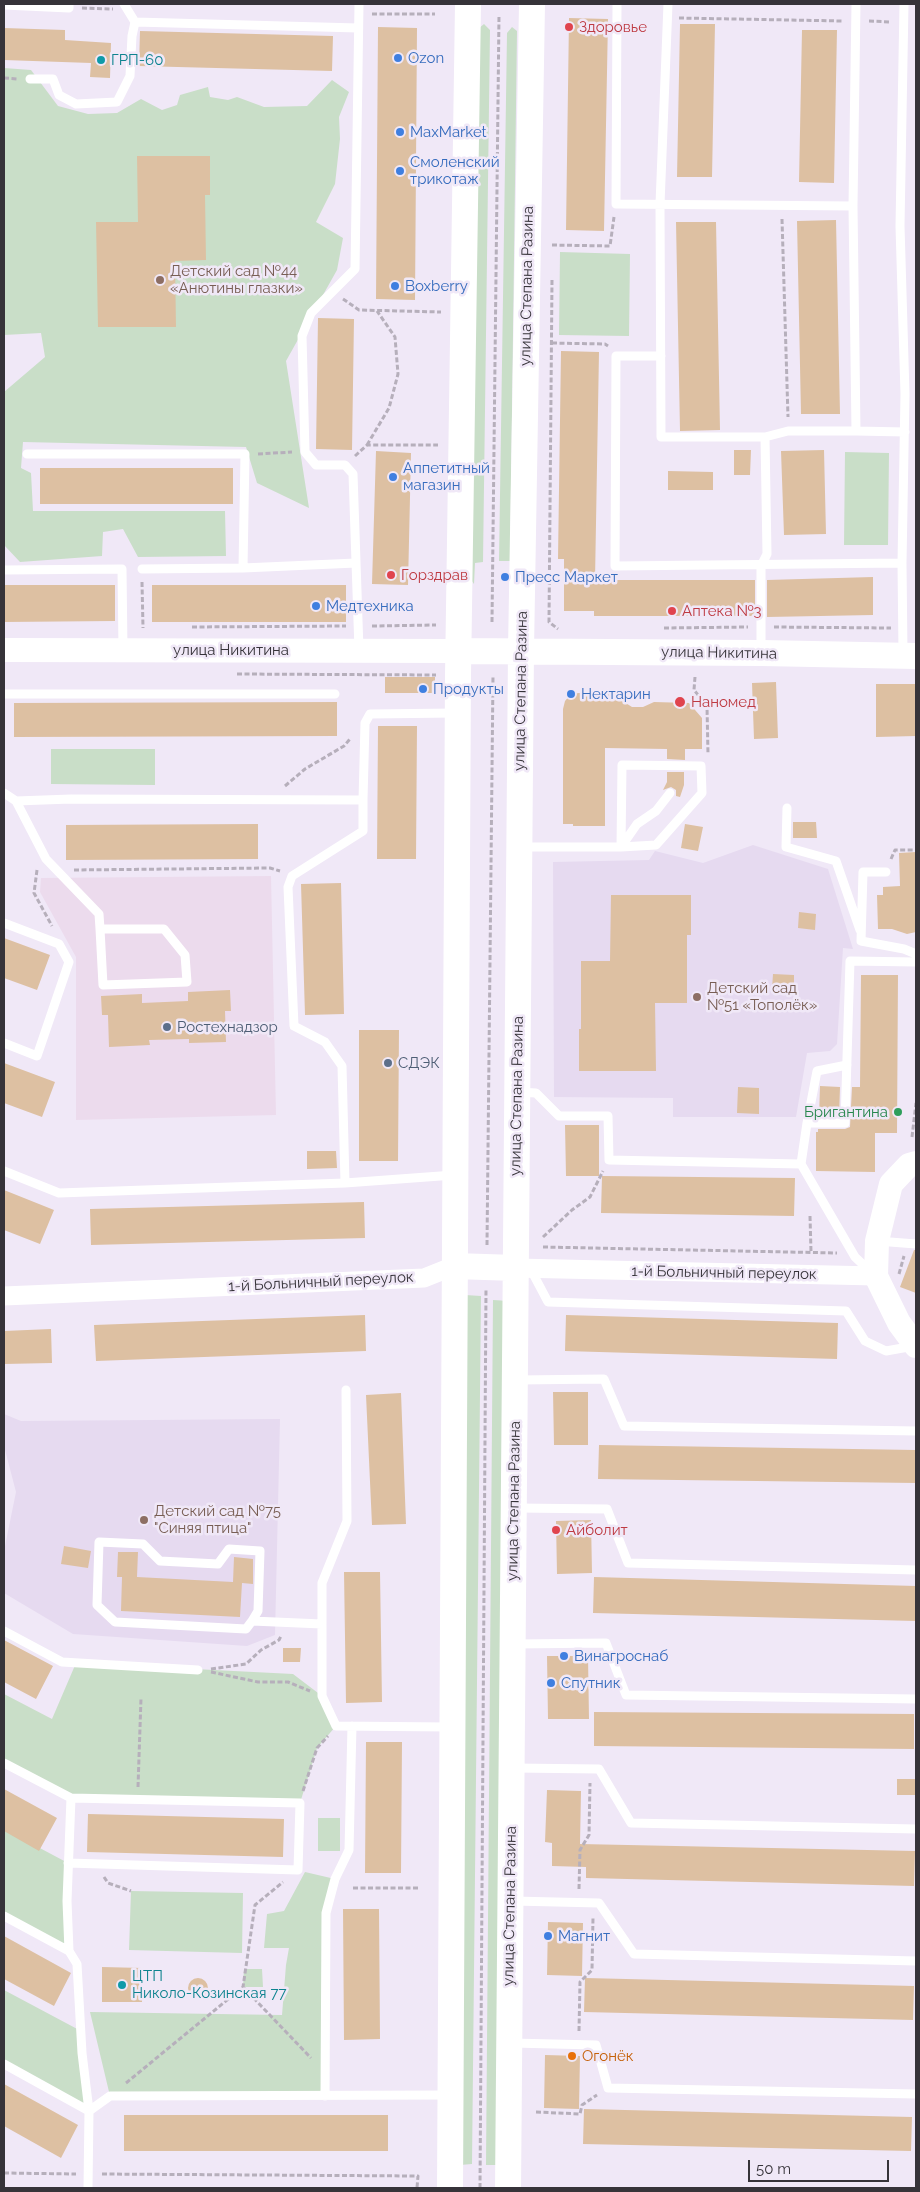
<!DOCTYPE html>
<meta charset="utf-8">
<style>
body{margin:0}
#map{position:relative;width:920px;height:2192px;overflow:hidden;background:#f0e8f7;font-family:Raleway,sans-serif}
canvas{display:block}
.frame{position:absolute;inset:0;border:5px solid #363339;pointer-events:none}
.scale{position:absolute;left:748px;top:2160px;width:141px;height:22px;box-sizing:border-box;border:2px solid #363339;border-top:0;padding-left:6px;font-size:15px;line-height:18px;white-space:nowrap;color:#363339;-webkit-text-stroke:4px #f0e8f7;paint-order:stroke}
</style>
<div id="map">
<canvas width="920" height="2192"></canvas>
<div class="frame"></div>
<div class="scale">50 m</div>
</div>
<script>
const ctx = document.querySelector('canvas').getContext('2d');
ctx.lineJoin = 'round';
function fill(path, color) { ctx.fillStyle = color; ctx.fill(path, 'evenodd'); }
const poly = rows => new Path2D(rows.map(r => 'M' + r).join(''));
function strokePath(path, color, width, dash) { ctx.strokeStyle = color; ctx.lineWidth = width; ctx.lineCap = dash ? 'butt' : 'round'; ctx.setLineDash(dash || []); ctx.stroke(path); }
function label(font, color, halo, rows, align = 'center') {
  ctx.font = font + ' Raleway,sans-serif'; ctx.lineWidth = 5; ctx.setLineDash([]); ctx.textBaseline = 'middle'; ctx.strokeStyle = halo; ctx.fillStyle = color; for (const [text, x, y, turn = 0] of rows) {
    ctx.save(); ctx.translate(x, y); ctx.rotate((+turn || 0) * Math.PI / 180); ctx.textAlign = isNaN(turn) ? turn : align; if (halo) ctx.strokeText(text, 0, 0); ctx.fillText(text, 0, 0); ctx.restore();
  }
}
const commercial = poly([
 [271,876,276,1115,76,1120,76,957,40,892,41,878]
]);
const built = poly([
 [753,845,828,869,853,949,843,948,837,1044,830,1051,807,1053,796,1117,673,1117,673,1098,554,1097,553,862,649,860,655,851,703,863],
 [4,1414,21,1421,280,1419,275,1635,247,1646,73,1634,4,1593,4,1551,16,1492,4,1446]
]);
const green = poly([
 [484,24,490,30,483,562,475,563,474,584,469,577,478,29],
 [512,27,517,31,510,561,499,561,507,33],
 [4,68,31,70,58,106,88,114,117,113,141,99,162,110,177,105,180,95,208,87,210,97,228,100,237,97,264,107,307,106,332,80,349,92,339,117,340,139,335,184,316,222,343,238,337,270,286,361,309,508,257,483,246,447,23,442,21,468,31,473,33,511,225,511,226,556,138,557,123,529,103,532,102,556,20,562,4,545,4,392,45,357,41,333,4,335],
 [560,252,630,254,629,336,559,335],
 [845,452,889,453,888,545,844,545],
 [51,749,155,749,155,785,51,784],
 [465,1295,481,1296,472,2164,460,2165],
 [493,1300,509,1301,501,2165,486,2165],
 [76,1663,293,1674,322,1696,336,1726,317,1748,300,1803,71,1798,4,1761,4,1694,52,1719],
 [318,1818,340,1818,340,1851,318,1851],
 [4,1829,68,1863,69,1951,4,1916],
 [305,1872,335,1879,326,1913,325,2096,110,2096,90,2012,282,2015,286,1965,289,1948,264,1948,267,1914,284,1911],
 [131,1891,243,1893,242,1953,129,1950],
 [244,1969,262,1969,263,1987,243,1987],
 [4,1990,81,2031,89,2111,4,2064]
]);
const building = poly([
 [569,18,608,19,604,231,566,230],
 [680,24,715,24,712,177,677,177],
 [378,27,417,28,415,300,376,299],
 [4,28,65,30,65,40,111,43,110,78,90,77,91,63,4,60],
 [802,30,837,30,834,183,799,182],
 [140,31,333,36,332,71,139,66],
 [137,156,210,156,210,195,205,195,206,260,175,261,176,327,98,327,96,222,138,222],
 [836,220,840,414,801,414,797,221],
 [676,222,716,222,720,430,680,431],
 [318,318,354,319,352,450,316,449],
 [561,351,599,352,595,580,755,580,755,616,594,616,594,611,564,611,564,559,558,559],
 [734,450,751,450,750,475,734,475],
 [824,450,826,534,784,535,781,451],
 [376,451,411,453,408,585,372,584],
 [40,468,233,468,233,504,40,504],
 [668,471,713,472,713,490,668,490],
 [873,577,873,615,767,617,767,580],
 [4,585,115,585,115,621,4,622],
 [152,585,346,585,346,622,152,622],
 [385,677,435,677,435,693,385,693],
 [776,682,778,738,754,739,752,683],
 [876,684,916,684,916,736,876,737],
 [579,693,610,693,632,707,643,707,654,702,689,703,702,718,702,749,685,749,685,760,667,759,667,749,605,748,605,826,573,826,573,824,563,824,563,709,565,701,571,694],
 [337,702,337,736,14,737,14,703],
 [378,726,417,726,416,859,377,859],
 [667,772,684,772,684,785,680,797,676,796,676,790,671,787,663,790,667,782],
 [793,822,816,822,817,838,793,838],
 [258,824,258,859,66,860,66,825],
 [685,824,703,827,698,851,681,848],
 [916,852,916,932,907,934,892,929,878,929,877,895,883,895,883,887,900,886,899,853],
 [341,883,344,1014,305,1015,301,884],
 [611,895,691,895,691,935,687,935,687,1003,655,1003,656,1071,579,1071,579,1029,581,1029,581,961,610,961],
 [799,912,816,914,815,930,798,928],
 [4,938,50,955,37,990,4,978],
 [773,974,794,975,794,990,772,989],
 [861,975,898,975,897,1133,875,1133,875,1172,816,1171,816,1132,818,1132,818,1129,845,1129,850,1127,852,1087,860,1087],
 [230,990,231,1011,225,1011,226,1042,189,1043,189,1039,149,1040,150,1045,109,1047,108,1015,102,1015,101,996,142,994,142,1003,188,1001,188,992],
 [359,1030,399,1030,398,1161,359,1161],
 [4,1063,55,1082,42,1117,4,1103],
 [820,1086,840,1087,839,1117,819,1117],
 [738,1087,759,1088,759,1114,737,1113],
 [565,1125,599,1125,599,1176,566,1176],
 [307,1151,336,1151,337,1168,307,1169],
 [602,1176,795,1178,794,1216,601,1213],
 [4,1190,54,1210,40,1244,4,1230],
 [364,1202,365,1238,91,1245,90,1209],
 [914,1250,916,1250,916,1293,900,1287],
 [365,1315,366,1351,96,1361,94,1325],
 [566,1315,838,1323,837,1359,565,1351],
 [51,1329,52,1363,4,1364,4,1331],
 [553,1392,588,1392,588,1445,554,1445],
 [401,1393,406,1524,372,1525,366,1395],
 [599,1445,916,1450,916,1483,598,1479],
 [591,1520,592,1573,557,1574,556,1521],
 [64,1546,91,1551,88,1568,61,1564],
 [118,1552,138,1552,137,1577,233,1582,234,1557,253,1559,253,1584,242,1583,240,1617,121,1611,122,1577,117,1577],
 [344,1572,380,1572,382,1702,346,1703],
 [594,1577,916,1586,916,1621,593,1613],
 [4,1640,53,1666,36,1699,4,1682],
 [283,1648,301,1648,300,1662,283,1662],
 [547,1656,588,1656,589,1719,548,1719],
 [594,1712,914,1714,914,1749,594,1746],
 [366,1742,402,1742,401,1873,365,1873],
 [897,1779,916,1779,916,1795,897,1795],
 [4,1789,57,1818,39,1851,4,1831],
 [547,1790,581,1791,580,1844,915,1851,914,1886,586,1878,586,1867,552,1866,552,1843,545,1842],
 [88,1814,284,1819,283,1857,87,1852],
 [343,1909,379,1909,380,2039,344,2040],
 [548,1922,583,1923,582,1976,547,1975],
 [4,1936,71,1973,54,2006,4,1979],
 [102,1967,143,1968,142,2002,102,2002],
 [585,1978,914,1986,913,2020,584,2012],
 '188 1988a10 10 0 1 1 20 0a10 10 0 1 1-20 0Z',
 [545,2055,580,2056,579,2109,544,2108],
 [4,2084,78,2125,61,2158,4,2126],
 [584,2109,912,2117,911,2151,583,2144],
 [124,2115,388,2115,388,2151,124,2151]
]);
const path = poly([
 [82,8,113,9],
 [372,14,435,14],
 [679,18,843,21],
 [869,21,891,22],
 [4,78,18,79],
 [782,219,788,417],
 [552,245,610,246,614,217],
 [552,280,549,622,558,629],
 [343,299,359,310,441,312],
 [552,343,605,344,608,346],
 [367,445,389,408,398,374,395,337,377,311],
 [258,454,292,452],
 [355,456,367,445,438,445],
 [142,582,143,628],
 [492,622,499,15],
 [372,626,436,625],
 [192,627,346,626],
 [774,627,891,628],
 [664,628,748,627],
 [237,674,436,675],
 [695,677,694,690,707,706,708,754],
 [285,786,305,769,344,746,350,739],
 [891,859,895,850,916,850],
 [37,870,34,893,52,926],
 [74,870,270,868,280,871],
 [912,1137,916,1103],
 [810,1216,811,1252],
 [543,1237,572,1210,590,1197,603,1171],
 [487,1245,493,676],
 [543,1247,837,1253],
 [899,1274,904,1256],
 [211,1669,246,1664,261,1650,279,1640,281,1636],
 [211,1672,258,1682,288,1682,310,1691],
 [138,1787,141,1698],
 [303,1791,317,1748,328,1736],
 [104,1877,108,1883,131,1891],
 [353,1888,420,1888],
 [579,1889,580,1850,589,1835,590,1783],
 [243,1987,311,2058],
 [579,2031,580,1982,592,1970,593,1918],
 [126,2083,243,1987,255,1905,283,1882],
 [536,2112,580,2114,582,2105,597,2095],
 [4,2173,76,2174],
 [102,2174,418,2176,417,2188],
 [480,2188,486,1289]
]);
const service = poly([
 [124,4,135,22,358,28],
 [617,4,616,204,853,206,856,4],
 [668,4,660,204,661,437,765,437,788,431,856,431,853,206],
 [4,5,69,8,69,4],
 [30,79,53,79,59,95,76,104,117,102,130,76,132,36,135,22],
 [661,356,616,356,615,566,902,563,905,394,900,226,904,4],
 [856,431,905,432],
 [27,454,245,454,243,568],
 [902,563,903,653],
 [142,569,243,568,356,563],
 [4,570,122,569,123,650],
 [359,650,353,474,345,465,316,465,305,452,302,336,311,313,355,269,359,4],
 [761,651,761,566,767,554,765,437],
 [4,694,335,694],
 [4,793,16,801,71,799,363,800,365,723,370,714,455,713],
 [16,801,46,859,99,914,100,929,103,985,187,982,185,955,164,929,100,929],
 [787,808,786,847,836,861,860,930],
 [520,847,621,847,656,845,702,793,701,766,622,765,621,847],
 [621,847,637,824,656,811,670,793],
 [886,872,863,872,861,941,904,949,916,954],
 [4,923,59,944,69,962,37,1056,4,1043],
 [518,1092,536,1093,559,1116,608,1116,609,1160,801,1164],
 [807,1123,817,1071,847,1065],
 [4,1171,59,1193,345,1183,454,1175],
 [345,1183,342,1066,325,1042,294,1026,288,887,292,876,363,831,363,800],
 [877,1241,916,1244],
 [530,1268,548,1302,846,1311,865,1341,886,1351,914,1346],
 [872,1273,855,1257,801,1164,807,1123,845,1123,850,961,916,962],
 [518,1380,604,1379,624,1426,916,1431],
 [346,1390,347,1521,322,1583,322,1696,336,1726,449,1727],
 [517,1508,607,1509,628,1563,916,1570],
 [252,1621,258,1611,260,1551,229,1549,218,1564,160,1561,143,1544,99,1542,97,1605,115,1622,246,1629,252,1621,322,1624],
 [4,1631,62,1662,198,1670],
 [515,1644,606,1643,626,1695,916,1699],
 [4,1763,71,1798,300,1803,298,1870,68,1863],
 [514,1768,599,1769,631,1823,916,1829],
 [71,1798,67,1901,69,1951,77,1964,82,2053,89,2111,110,2096,449,2095],
 [513,1901,599,1903,634,1954,916,1961],
 [4,1916,69,1951],
 [512,2043,596,2045,608,2088,916,2094],
 [4,2064,89,2111,88,2188],
 [325,2096,326,1913,335,1879,349,1850,352,1726]
]);
const minor = poly([
 [516,1268,876,1276],
 [4,1296,424,1278,454,1266]
]);
const tertiary = poly([
 [4,650,458,651],
 [916,1163,909,1165,891,1184,877,1241,876,1276,899,1323,916,1346]
]);
const secondary = poly([
 [458,651,761,653,916,656],
 [454,1266,516,1268],
 [450,2188,458,675,468,4],
 [508,2188,521,650,532,4]
]);
const markers = [
 [569,27,5,"#e0444e"],
 [398,58,5,"#3f7fe0"],
 [101,60,5,"#0f9aa8"],
 [400,132,5,"#3f7fe0"],
 [400,171,5,"#3f7fe0"],
 [160,280,5,"#8d6e63"],
 [395,286,5,"#3f7fe0"],
 [393,477,5,"#3f7fe0"],
 [391,575,5,"#e0444e"],
 [505,577,5,"#3f7fe0"],
 [316,606,5,"#3f7fe0"],
 [672,611,5,"#e0444e"],
 [423,689,5,"#3f7fe0"],
 [571,694,5,"#3f7fe0"],
 [680,702,6,"#e0444e"],
 [697,997,5,"#8d6e63"],
 [167,1027,5,"#5c6f8a"],
 [388,1063,5,"#5c6f8a"],
 [898,1112,5,"#2e9e5b"],
 [144,1520,5,"#8d6e63"],
 [556,1530,5,"#e0444e"],
 [564,1656,5,"#3f7fe0"],
 [551,1683,5,"#3f7fe0"],
 [548,1936,5,"#3f7fe0"],
 [122,1985,5,"#0f9aa8"],
 [572,2056,5,"#e8710a"]
];
const healthNames = [
 ["Здоровье",579,27],
 ["Горздрав",401,575],
 ["Аптека №3",682,611],
 ["Наномед",691,702],
 ["Айболит",566,1530]
];
const shopNames = [
 ["Ozon",408,58],
 ["MaxMarket",410,132],
 ["Смоленский",410,162],
 ["трикотаж",410,179],
 ["Boxberry",405,286],
 ["Аппетитный",403,468],
 ["магазин",403,485],
 ["Пресс Маркет",515,577],
 ["Медтехника",326,606],
 ["Продукты",433,689],
 ["Нектарин",581,694],
 ["Винагроснаб",574,1656],
 ["Спутник",561,1683],
 ["Магнит",558,1936]
];
const cultureNames = [
 ["ГРП-60",111,60],
 ["ЦТП",132,1976],
 ["Николо-Козинская 77",132,1993]
];
const educationNames = [
 ["Детский сад №44",170,271],
 ["«Анютины глазки»",170,288],
 ["Детский сад",707,988],
 ["№51 «Тополёк»",707,1005],
 ["Детский сад №75",154,1511],
 ["\"Синяя птица\"",154,1528]
];
const streetNames = [
 ["улица Степана Разина",527,286,-89],
 ["улица Никитина",231,650],
 ["улица Никитина",719,653,1],
 ["улица Степана Разина",521,691,-89],
 ["улица Степана Разина",517,1096,-89],
 ["1-й Больничный переулок",724,1273,1],
 ["1-й Больничный переулок",321,1282,-3],
 ["улица Степана Разина",514,1501,-89],
 ["улица Степана Разина",510,1906,-89]
];
const serviceNames = [
 ["Ростехнадзор",177,1027],
 ["СДЭК",398,1063]
];
const leisureNames = [
 ["Бригантина",888,1112]
];
const foodNames = [
 ["Огонёк",582,2056]
];
fill(commercial, '#ecdbed');
fill(built, '#e6daf0');
fill(green, '#c9dec8');
fill(building, '#ddc0a2');
strokePath(path, '#b6afbb', 3, [5, 2.5]);
strokePath(service, '#fff', 9);
strokePath(minor, '#fff', 19);
strokePath(tertiary, '#fff', 24);
strokePath(secondary, '#fff', 26);
for (const [x, y, r, color] of markers) { const dot = new Path2D(); dot.arc(x, y, r, 0, 2 * Math.PI); ctx.fillStyle = color; ctx.fill(dot); strokePath(dot, '#f0e8f7', 2); }
label('15px', '#be3a42', '#f0e8f7', healthNames, 'left');
label('15px', '#366cbe', '#f0e8f7', shopNames, 'left');
label('15px', '#0d838f', '#f0e8f7', cultureNames, 'left');
label('15px', '#785e54', '#f0e8f7', educationNames, 'left');
label('15px', '#363339', '#f0e8f7', streetNames);
label('15px', '#4e5e75', '#f0e8f7', serviceNames, 'left');
label('15px', '#27864d', '#f0e8f7', leisureNames, 'right');
label('15px', '#c56008', '#f0e8f7', foodNames, 'left');
</script>
